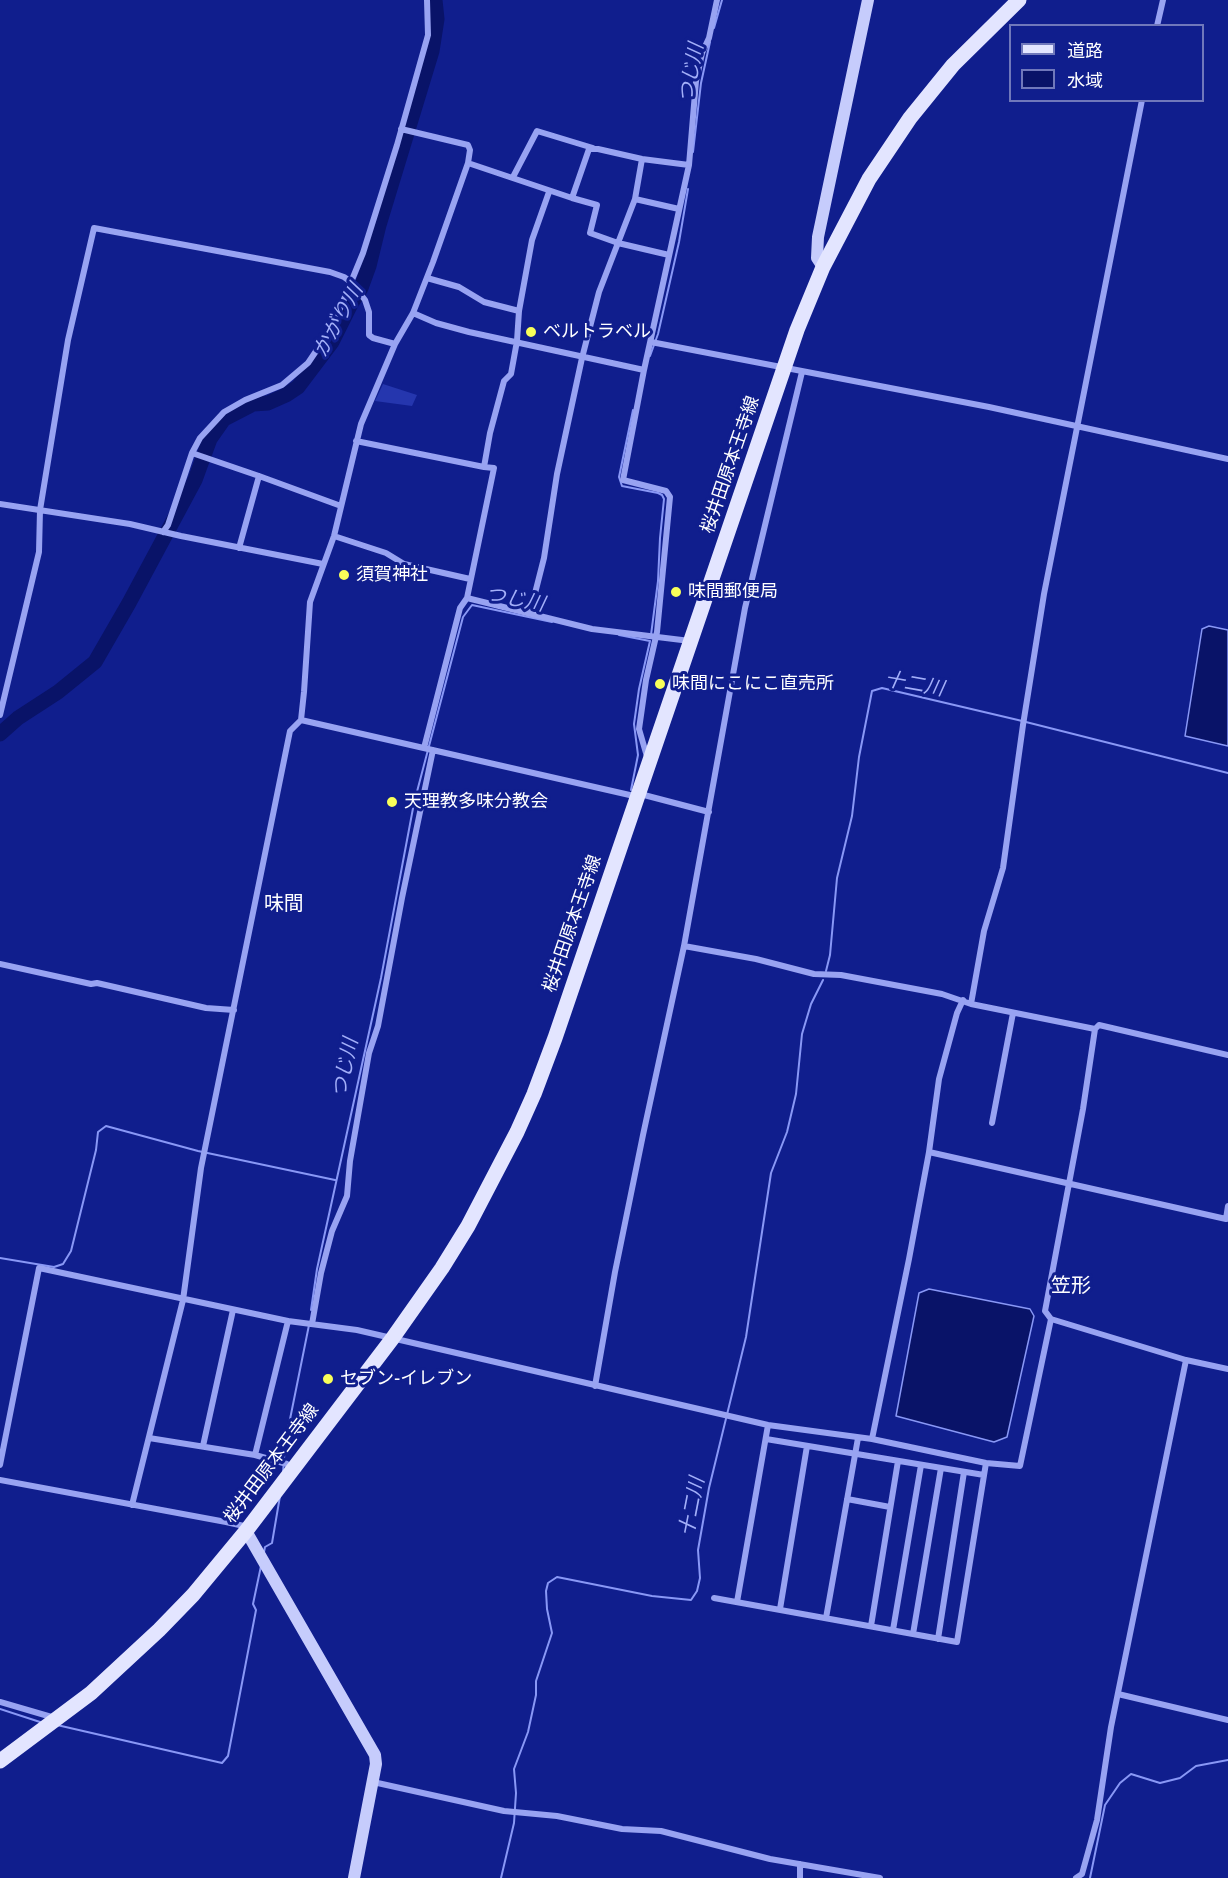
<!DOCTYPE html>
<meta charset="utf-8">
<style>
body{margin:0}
#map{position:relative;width:1228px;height:1878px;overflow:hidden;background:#101e8d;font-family:Signika,"Noto Sans JP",sans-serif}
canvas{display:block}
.legend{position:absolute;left:1009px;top:24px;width:195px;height:78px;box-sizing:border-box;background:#101e8d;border:2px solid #7078bb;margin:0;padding:8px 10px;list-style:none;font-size:18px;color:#fff}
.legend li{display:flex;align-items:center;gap:12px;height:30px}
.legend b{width:30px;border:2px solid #7078bb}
</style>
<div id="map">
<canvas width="1228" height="1878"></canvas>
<ul class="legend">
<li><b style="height:8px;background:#e3e5ff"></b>道路</li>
<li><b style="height:16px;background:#091368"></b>水域</li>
</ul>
</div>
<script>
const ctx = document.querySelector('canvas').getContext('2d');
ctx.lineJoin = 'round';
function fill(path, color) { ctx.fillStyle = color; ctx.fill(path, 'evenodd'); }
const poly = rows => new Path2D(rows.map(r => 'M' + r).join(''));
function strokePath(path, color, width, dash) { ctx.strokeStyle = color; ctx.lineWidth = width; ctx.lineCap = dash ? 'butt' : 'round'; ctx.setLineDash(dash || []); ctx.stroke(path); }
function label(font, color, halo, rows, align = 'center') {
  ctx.font = font + ' Signika,"Noto Sans JP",sans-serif'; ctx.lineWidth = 6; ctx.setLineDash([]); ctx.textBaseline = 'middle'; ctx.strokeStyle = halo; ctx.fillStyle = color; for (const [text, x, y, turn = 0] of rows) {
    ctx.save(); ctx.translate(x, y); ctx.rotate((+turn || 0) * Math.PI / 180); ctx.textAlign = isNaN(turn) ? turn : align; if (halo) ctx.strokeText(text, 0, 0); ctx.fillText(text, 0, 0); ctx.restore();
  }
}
const green = poly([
 [383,384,417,395,412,406,375,401]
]);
const water = poly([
 [1209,626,1228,630,1228,746,1185,736,1202,629,1209,626],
 [929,1289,1030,1309,1034,1316,1007,1437,994,1442,896,1416,919,1293,929,1289]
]);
const stream = poly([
 [714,28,722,0],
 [693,152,701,83,710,42],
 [650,356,658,334,679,242,688,189],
 [633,410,619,477,622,486,658,493,662,495,664,499,660,538,658,581,651,635],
 [619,635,650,641],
 [631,790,638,755,634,724,639,689,650,641],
 [826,971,830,955,837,878,852,816,859,757,872,691,882,688,1018,720,1228,773],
 [0,1258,54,1267,63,1264,71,1251,96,1150,98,1132,106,1126,198,1151,335,1180],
 [311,1310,317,1269,381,978,414,803,463,617,472,605,552,622],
 [283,1473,285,1444,309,1325],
 [264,1552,265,1547,272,1543,280,1496],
 [0,1709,40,1722],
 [57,1725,222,1763,228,1756,256,1610,253,1604,261,1566],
 [501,1878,514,1823,516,1793,514,1769,528,1732,536,1695,536,1681,552,1633,547,1609,546,1591,548,1583,557,1577,652,1596,691,1600,697,1591,700,1578,698,1550,709,1488,746,1337,771,1173,787,1132,796,1094,802,1034,811,1004,823,980],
 [1090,1878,1105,1805,1120,1783,1131,1774,1160,1783,1180,1778,1196,1766,1228,1760]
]);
const river = poly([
 [0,734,18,718,58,692,95,662,129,603,195,480,210,439,224,419,253,404,268,403,286,395,298,387,332,342,351,304,361,288,369,266,379,225,432,51,437,19,435,0]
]);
const street = poly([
 [1157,26,1163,0],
 [468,163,572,198,589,149,598,149,642,159,689,165],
 [513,177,537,131,593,148],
 [572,198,597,205,590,233,618,243,669,255],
 [635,199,679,209],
 [427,278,459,287,484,302,519,311],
 [413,313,436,323,469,332,644,370],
 [651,342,989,407,1228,459],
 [356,441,484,467],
 [192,453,259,476],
 [0,504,130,524,181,536,323,564],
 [163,532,168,525,192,453,200,438,224,412,245,400,282,385,308,363,333,326,363,253,397,145,428,35,427,0],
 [334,536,386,553,404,564,470,579],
 [239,548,259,476,341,506],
 [467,598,592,629,690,641],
 [530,613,544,558,557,474,582,358,599,292,635,199,642,159],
 [0,715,39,552,40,510,68,340,94,228,330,272,344,277,351,282,365,300,369,312,369,335,373,338,395,344],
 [301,720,634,796,644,795,709,812],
 [424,748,460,608,467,598,494,468,484,467,490,433,504,381,511,374,517,341,519,311,532,240,549,192],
 [648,760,639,729,646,680,657,632,670,497,666,491,623,480,644,370,689,165,696,81,702,53,709,38,717,0],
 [684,946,756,959,814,974,841,975,942,994,971,1004,1095,1029,1099,1025,1228,1055],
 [0,964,91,984,97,983,206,1008,234,1010],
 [971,1004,984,931,1003,868,1023,725,1044,594,1142,100],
 [1095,1029,1083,1109,1045,1311,1051,1319,1186,1360,1228,1369],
 [992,1123,1013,1013],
 [929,1152,1226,1219,1228,1206],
 [312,1324,321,1273,332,1231,347,1196,350,1161,369,1053,378,1026,402,898,433,750],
 [595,1386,615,1272,643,1135,684,946,745,608,802,372],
 [149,1438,255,1455,288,1321],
 [766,1439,984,1475],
 [872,1439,909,1259,929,1152,939,1079,957,1013,963,1000],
 [203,1446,233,1310],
 [255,1455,287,1464,294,1468],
 [0,1465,39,1268,288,1321,357,1330,768,1425,872,1439,986,1463,1020,1466,1051,1319],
 [0,1480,226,1522,244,1526,246,1531],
 [847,1499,890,1507],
 [132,1505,183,1300,201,1168,290,731,301,720,304,692,310,602,334,536,361,424,395,344,413,313,433,262,468,163,470,150,468,145,401,129],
 [714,1598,957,1642,986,1463],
 [737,1602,768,1425],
 [780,1609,807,1446],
 [826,1618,858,1438],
 [871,1626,898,1461],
 [893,1630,921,1465],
 [913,1634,941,1468],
 [938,1639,964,1472],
 [1118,1694,1228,1720],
 [0,1702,55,1718],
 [373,1782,504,1811,557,1816,622,1829,661,1831,770,1859,880,1878],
 [800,1864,800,1878],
 [1076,1878,1082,1874,1097,1820,1111,1727,1186,1360]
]);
const secondary = poly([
 [823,267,817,258,818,237,868,0],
 [246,1531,375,1755,376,1764,354,1878]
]);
const primary = poly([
 [0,1761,91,1693,159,1630,193,1595,246,1531,392,1339,442,1268,468,1226,517,1132,534,1094,555,1038,797,330,823,267,869,179,910,118,953,65,1019,0]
]);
const markers = [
 [531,332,6,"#f9ff59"],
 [344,575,6,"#f9ff59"],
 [676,592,6,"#f9ff59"],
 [660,684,6,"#f9ff59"],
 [392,802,6,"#f9ff59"],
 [328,1379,6,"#f9ff59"]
];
const poiNames = [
 ["ベルトラベル",543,332],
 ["須賀神社",356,575],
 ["味間郵便局",688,592],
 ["味間にこにこ直売所",672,684],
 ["天理教多味分教会",404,802],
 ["セブン-イレブン",340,1379]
];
const streetNames = [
 ["桜井田原本王寺線",731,465,-71],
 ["桜井田原本王寺線",573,924,-71],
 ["桜井田原本王寺線",272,1464,-53]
];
const waterNames = [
 ["つじ川",692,73,-79],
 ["かがり川",339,321,-61],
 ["つじ川",515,600,11],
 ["十二川",914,685,10],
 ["つじ川",346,1068,-78],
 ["十二川",693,1507,-79]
];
const neighbourhoodNames = [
 ["味間",284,905],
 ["笠形",1071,1287]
];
fill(green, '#2536ae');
fill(water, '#091368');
strokePath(water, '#8998f6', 1.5);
strokePath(stream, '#8998f6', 2);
strokePath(river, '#091368', 15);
strokePath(street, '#98a3f2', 6);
strokePath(secondary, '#c6ccfc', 12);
strokePath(primary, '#e3e5ff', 15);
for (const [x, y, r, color] of markers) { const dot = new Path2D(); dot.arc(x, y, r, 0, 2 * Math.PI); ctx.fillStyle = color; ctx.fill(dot); strokePath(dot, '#101e8d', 2); }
label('18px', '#fff', '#101e8d', poiNames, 'left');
label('18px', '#fff', '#101e8d', streetNames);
label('italic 20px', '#a3aff9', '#101e8d', waterNames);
label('20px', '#fff', '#101e8d', neighbourhoodNames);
</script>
